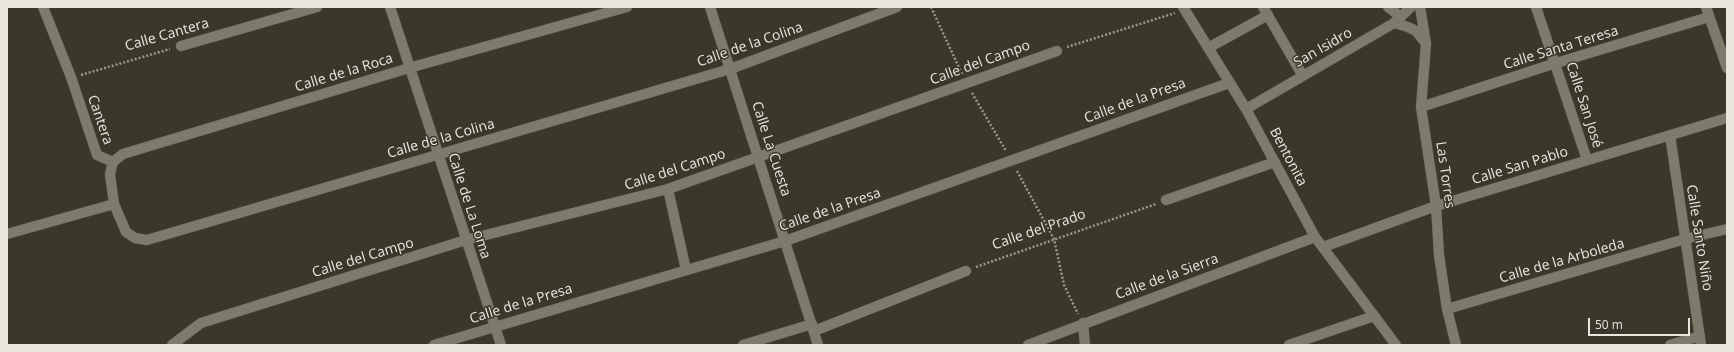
<!DOCTYPE html>
<meta charset="utf-8">
<style>
body{margin:0}
#map{position:relative;width:1734px;height:352px;overflow:hidden;background:#3b372b;font-family:"Open Sans",sans-serif}
canvas{display:block}
.frame{position:absolute;inset:0;border:8px solid #e8e6de;pointer-events:none}
.scale{position:absolute;left:1588px;top:318px;width:102px;height:18px;box-sizing:border-box;border:2px solid #e8e6de;border-top:0;padding-left:5px;font-size:12px;line-height:14px;white-space:nowrap;color:#e8e6de;-webkit-text-stroke:3px #3b372b;paint-order:stroke}
</style>
<div id="map">
<canvas width="1734" height="352"></canvas>
<div class="frame"></div>
<div class="scale">50 m</div>
</div>
<script>
const ctx = document.querySelector('canvas').getContext('2d');
ctx.lineJoin = 'round';
const poly = rows => new Path2D(rows.map(r => 'M' + r).join(''));
function strokePath(path, color, width, dash) { ctx.strokeStyle = color; ctx.lineWidth = width; ctx.lineCap = dash ? 'butt' : 'round'; ctx.setLineDash(dash || []); ctx.stroke(path); }
function label(font, color, halo, rows, align = 'center') {
  ctx.font = font + ' "Open Sans",sans-serif'; ctx.lineWidth = 3; ctx.setLineDash([]); ctx.textBaseline = 'middle'; ctx.strokeStyle = halo; ctx.fillStyle = color; for (const [text, x, y, turn = 0] of rows) {
    ctx.save(); ctx.translate(x, y); ctx.rotate((+turn || 0) * Math.PI / 180); ctx.textAlign = isNaN(turn) ? turn : align; if (halo) ctx.strokeText(text, 0, 0); ctx.fillText(text, 0, 0); ctx.restore();
  }
}
const path = poly([
 [931,7,962,74],
 [1067,47,1175,13],
 [81,75,170,49],
 [972,93,1006,151],
 [1017,171,1054,239,1064,285,1078,314],
 [976,267,1156,204]
]);
const minor = poly([
 [43,7,71,77,97,155,113,162],
 [390,7,501,345],
 [627,7,409,68,123,154,113,162,110,174,114,204,126,232,135,238,147,240,730,69,897,7],
 [710,7,818,345],
 [1183,7,1246,109,1315,237,1396,345],
 [1263,7,1303,76],
 [1388,7,1400,16],
 [1420,7,1426,44,1421,107,1436,206,1439,255,1447,309,1456,345],
 [1536,7,1587,160],
 [1706,7,1727,68],
 [1394,23,1408,27,1416,31,1425,42],
 [181,46,317,7],
 [1208,48,1268,15],
 [1421,107,1556,63,1709,17],
 [1246,109,1394,23,1411,7],
 [1670,135,1701,345],
 [668,189,686,270],
 [1166,200,1275,162],
 [7,234,114,204],
 [1323,247,1436,206,1727,118],
 [1447,309,1685,239,1727,229],
 [1083,323,1085,345],
 [814,331,966,271],
 [172,345,201,323,466,240,668,189,1057,51],
 [434,345,785,241,1229,83],
 [743,345,812,324],
 [1028,345,1315,237],
 [1289,345,1374,316],
 [1670,345,1700,336]
]);
const streetNames = [
 ["Calle Cantera",167,35,-16],
 ["Calle de la Colina",750,45,-19],
 ["San Isidro",1323,48,-30],
 ["Calle Santa Teresa",1561,48,-17],
 ["Calle del Campo",980,63,-20],
 ["Calle de la Roca",344,73,-17],
 ["Calle de la Presa",1135,101,-20],
 ["Calle San José",1584,105,72],
 ["Cantera",100,120,71],
 ["Calle de la Colina",441,139,-16],
 ["Calle La Cuesta",771,149,72],
 ["Bentonita",1288,157,62],
 ["Calle San Pablo",1520,166,-17],
 ["Calle del Campo",675,170,-18],
 ["Las Torres",1445,175,82],
 ["Calle de La Loma",469,206,72],
 ["Calle de la Presa",830,210,-19],
 ["Calle del Prado",1039,230,-19],
 ["Calle Santo Niño",1699,238,81],
 ["Calle del Campo",363,258,-17],
 ["Calle de la Arboleda",1562,261,-16],
 ["Calle de la Sierra",1167,277,-20],
 ["Calle de la Presa",521,304,-17]
];
strokePath(minor, '#555348', 11);
strokePath(path, '#9a978d', 2.5, [2, 2]);
strokePath(minor, '#7e7b6c', 10);
label('14px', '#e8e6de', '#3b372b', streetNames);
</script>
